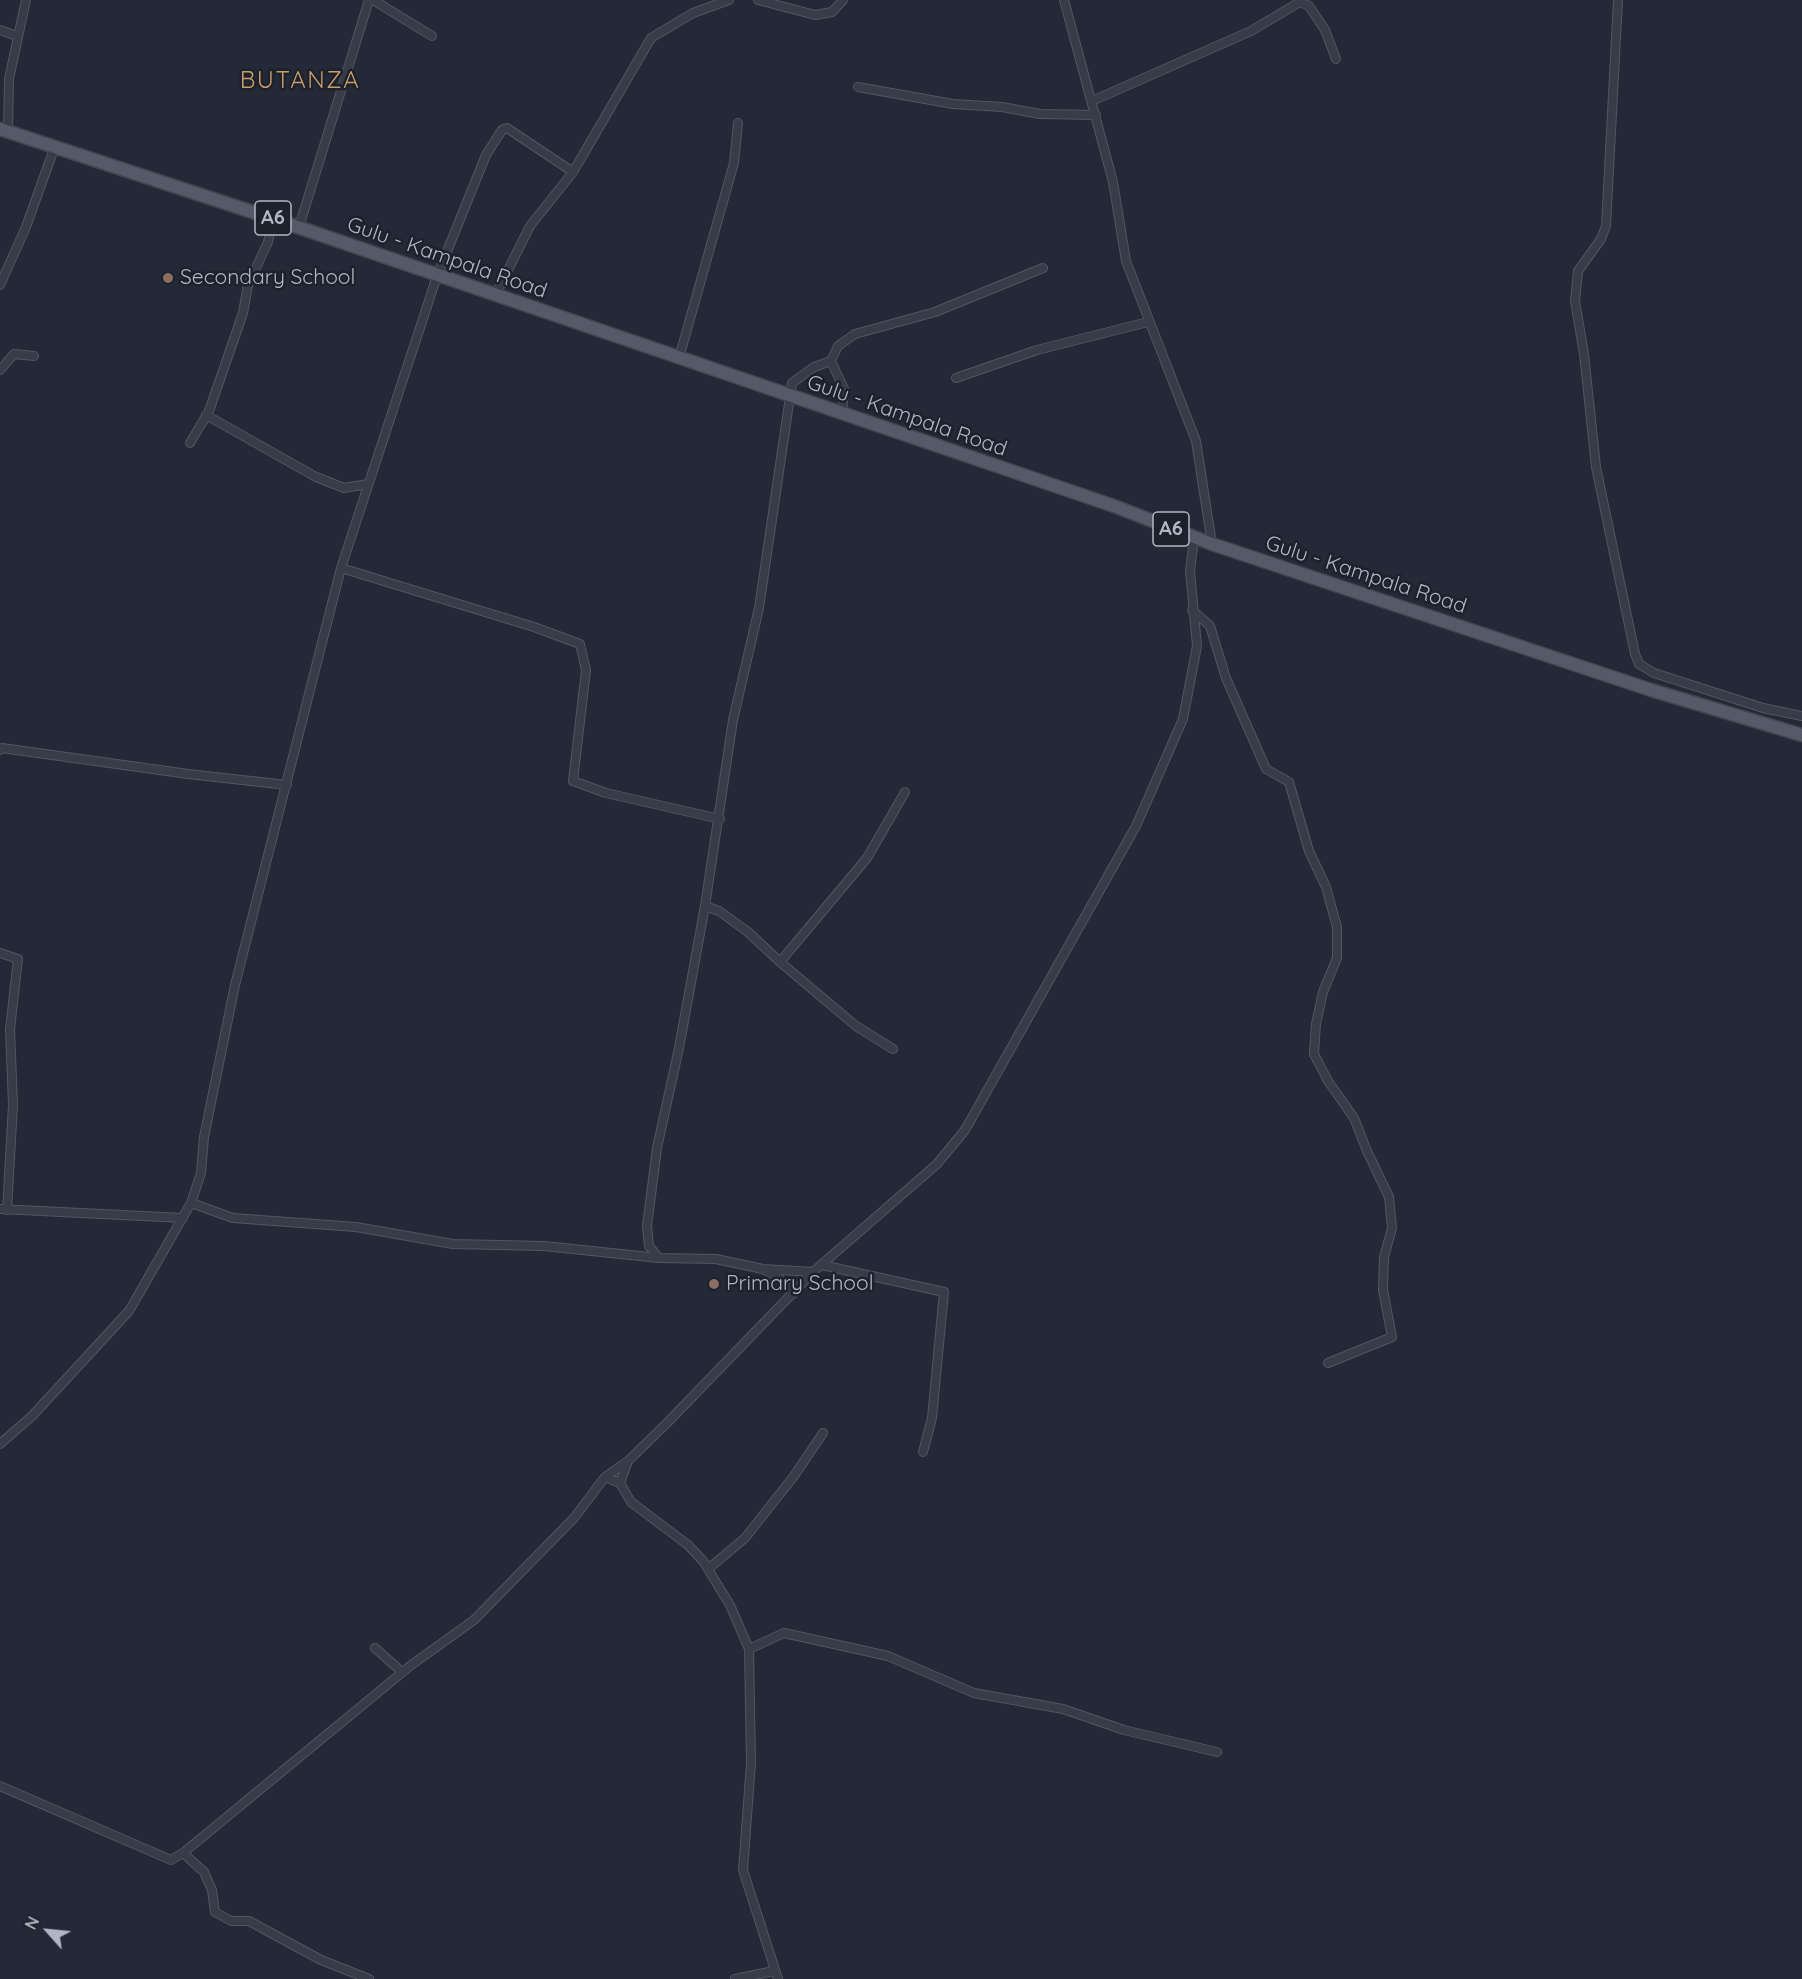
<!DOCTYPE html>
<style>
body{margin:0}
#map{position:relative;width:1802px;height:1979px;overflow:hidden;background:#232937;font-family:Quicksand,sans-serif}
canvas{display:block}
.north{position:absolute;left:18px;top:1901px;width:60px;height:60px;-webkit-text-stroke:4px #1c212c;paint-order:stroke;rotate:297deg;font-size:16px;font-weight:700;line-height:24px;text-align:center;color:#b1b6c4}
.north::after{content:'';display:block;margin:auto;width:21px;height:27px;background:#b1b6c4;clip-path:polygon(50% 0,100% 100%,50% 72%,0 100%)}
</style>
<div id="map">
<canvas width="1802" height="1979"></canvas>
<div class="north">N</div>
</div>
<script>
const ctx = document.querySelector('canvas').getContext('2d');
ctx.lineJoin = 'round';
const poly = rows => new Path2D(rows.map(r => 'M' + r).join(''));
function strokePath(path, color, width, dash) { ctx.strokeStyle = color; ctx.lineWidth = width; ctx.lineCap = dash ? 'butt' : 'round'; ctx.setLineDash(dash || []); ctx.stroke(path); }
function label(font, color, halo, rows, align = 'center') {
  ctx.font = font + ' Quicksand,sans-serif'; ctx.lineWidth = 5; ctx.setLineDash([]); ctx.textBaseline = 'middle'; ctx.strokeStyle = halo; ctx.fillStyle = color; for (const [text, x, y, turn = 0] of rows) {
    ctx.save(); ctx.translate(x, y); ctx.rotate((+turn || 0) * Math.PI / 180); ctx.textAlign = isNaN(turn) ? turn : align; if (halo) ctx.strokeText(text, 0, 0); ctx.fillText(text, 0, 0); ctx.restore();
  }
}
const minor = poly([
 [373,0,432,36],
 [758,0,815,15,832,12,843,0],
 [1064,0,1113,182,1126,261,1196,441,1212,544],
 [1618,0,1606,226,1601,239,1578,271,1575,301,1584,354,1596,467,1635,654,1639,664,1654,673,1763,708,1802,716],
 [0,30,17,36],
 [858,87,953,104,1002,107,1040,114,1096,115],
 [1092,101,1251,31,1300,2,1309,6,1325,30,1336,59],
 [8,131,9,79,26,0],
 [299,227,369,0],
 [0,285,26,227,55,146],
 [495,296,530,226,573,172,651,38,693,13,729,0],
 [679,358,734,163,738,123],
 [831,361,844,389,842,414],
 [0,370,14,354,34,356],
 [956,378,1037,350,1148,322],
 [206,415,316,477,344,488,368,484],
 [190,443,209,411,243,313,248,285,268,242,273,218],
 [341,568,534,627,580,644,586,670,573,781,606,793,720,819],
 [1192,610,1210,626,1226,678,1266,769,1289,782,1309,851,1326,887,1337,927,1337,958,1323,992,1316,1024,1314,1054,1328,1081,1354,1118,1367,1151,1389,1197,1392,1228,1384,1257,1383,1290,1392,1337,1328,1363],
 [0,750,2,748,188,774,287,785],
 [705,906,733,720,759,608,792,383,814,367,831,361,838,346,855,334,935,312,1043,268],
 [0,953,18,959,10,1029,13,1105,7,1210],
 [780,962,867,858,905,792],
 [191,1203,233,1218,356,1227,453,1244,544,1246,659,1258],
 [0,1209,183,1218],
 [822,1265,944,1292,932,1418,923,1452],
 [765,1270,780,1279,793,1294],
 [813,1272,763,1269,716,1259,659,1258,649,1246,647,1226,657,1148,679,1048,705,906,719,911,748,932,780,962,856,1026,893,1049],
 [0,1444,32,1416,129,1311,191,1203,201,1173,204,1137,235,985,341,568,437,276,486,155,502,130,507,128,573,172],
 [605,1477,620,1483,631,1502,688,1545,703,1561,730,1605,749,1649,784,1633,888,1656,974,1693,1063,1709,1124,1730,1217,1752],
 [620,1483,628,1461],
 [708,1569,745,1538,794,1476,823,1433],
 [375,1648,402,1672],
 [749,1649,751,1763,743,1870,778,1979],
 [0,1786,171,1860,183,1853,410,1666,474,1620,574,1518,605,1477,628,1461,669,1421,813,1272,937,1164,965,1130,1136,826,1183,719,1197,646,1190,571,1194,538],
 [183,1853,204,1872,212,1890,215,1912,231,1921,249,1921,321,1960,369,1979],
 [735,1979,774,1971]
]);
const primary = poly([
 [0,129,283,222,1114,506,1212,544,1651,690,1802,735]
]);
const markers = [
 [168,278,6,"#8d6e63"],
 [714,1284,6,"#8d6e63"]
];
const shields = [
 [273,218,36],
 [1171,529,36]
];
const shieldNames = [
 ["A6",273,218],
 ["A6",1171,529]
];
const streetNames = [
 ["Gulu - Kampala Road",447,258,19],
 ["Gulu - Kampala Road",907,416,19],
 ["Gulu - Kampala Road",1366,575,18]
];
const poiNames = [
 ["Secondary School",180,278],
 ["Primary School",726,1284]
];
const quarterNames = [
 ["BUTANZA",300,81]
];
strokePath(minor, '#515663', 10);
strokePath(primary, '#404551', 15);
strokePath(minor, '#373c48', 8);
strokePath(primary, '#555a68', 12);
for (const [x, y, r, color] of markers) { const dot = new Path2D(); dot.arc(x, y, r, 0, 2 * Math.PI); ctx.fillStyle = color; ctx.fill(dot); strokePath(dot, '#1c212c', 2); }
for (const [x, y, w] of shields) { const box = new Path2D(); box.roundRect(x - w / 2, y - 17, w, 34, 4.5); ctx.fillStyle = '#1c212c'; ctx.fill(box); strokePath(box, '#b1b6c4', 1.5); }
label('bold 20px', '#b1b6c4', null, shieldNames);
label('21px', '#b1b6c4', '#1c212c', streetNames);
label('21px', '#b1b6c4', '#1c212c', poiNames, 'left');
ctx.letterSpacing = '1.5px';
label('24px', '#c99d67', '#1c212c', quarterNames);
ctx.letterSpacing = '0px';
</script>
